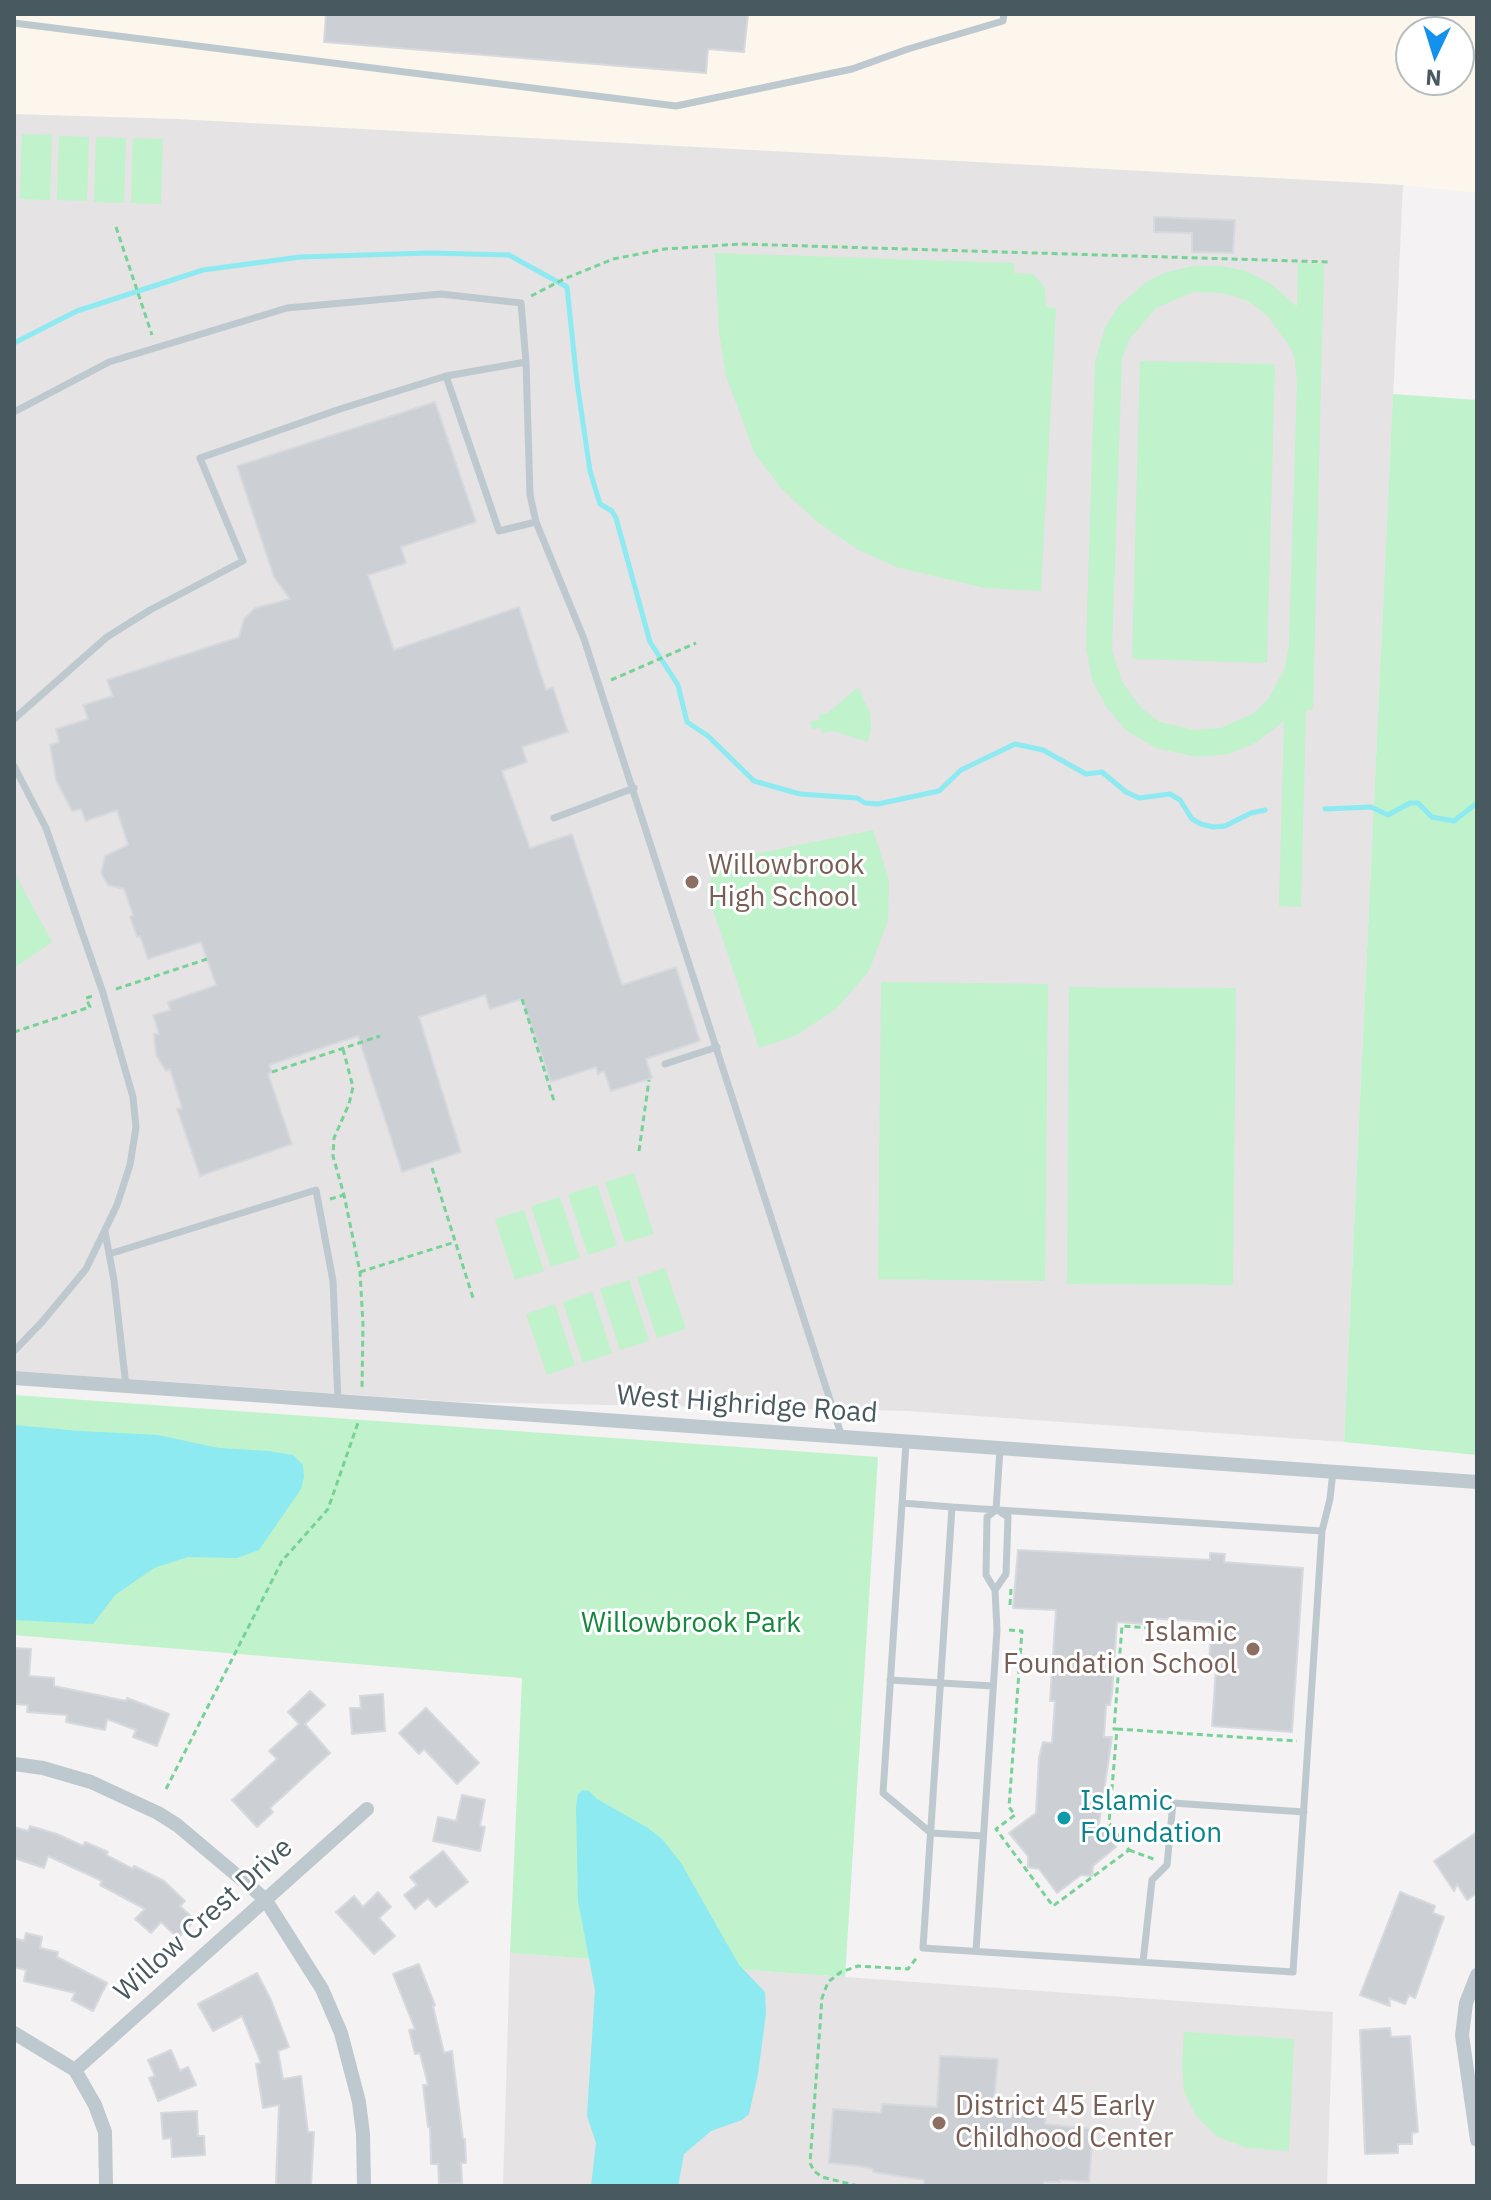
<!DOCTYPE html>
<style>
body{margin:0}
#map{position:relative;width:1491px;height:2200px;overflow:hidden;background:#f4f2f2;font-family:"IBM Plex Sans",sans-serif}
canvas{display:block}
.frame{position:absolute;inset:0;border:16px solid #495960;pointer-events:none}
.north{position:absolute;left:1395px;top:16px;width:80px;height:80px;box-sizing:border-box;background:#fff;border:2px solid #b6bdbf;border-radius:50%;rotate:184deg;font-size:22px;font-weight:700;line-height:32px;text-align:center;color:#495960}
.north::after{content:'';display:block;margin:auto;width:28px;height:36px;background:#1392ed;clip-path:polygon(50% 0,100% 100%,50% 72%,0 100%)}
</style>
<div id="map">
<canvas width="1491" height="2200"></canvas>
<div class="frame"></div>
<div class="north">N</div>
</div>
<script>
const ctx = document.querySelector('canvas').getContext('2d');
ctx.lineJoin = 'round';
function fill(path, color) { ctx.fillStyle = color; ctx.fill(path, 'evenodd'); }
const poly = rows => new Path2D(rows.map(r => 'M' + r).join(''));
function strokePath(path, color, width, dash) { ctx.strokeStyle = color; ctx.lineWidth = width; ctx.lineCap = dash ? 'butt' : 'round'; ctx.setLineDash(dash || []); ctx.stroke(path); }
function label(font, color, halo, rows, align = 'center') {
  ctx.font = font + ' "IBM Plex Sans",sans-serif'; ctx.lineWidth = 6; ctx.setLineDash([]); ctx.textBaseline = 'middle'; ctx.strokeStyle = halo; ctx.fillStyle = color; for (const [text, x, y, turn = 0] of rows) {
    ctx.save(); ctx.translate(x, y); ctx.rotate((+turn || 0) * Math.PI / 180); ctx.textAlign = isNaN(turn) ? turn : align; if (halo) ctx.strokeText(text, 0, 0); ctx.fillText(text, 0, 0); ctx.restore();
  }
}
const commercial = poly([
 [14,14,1477,14,1477,193,1402,185,176,119,14,114],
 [1411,32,1459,32,1459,80,1411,80]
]);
const education = poly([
 [14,114,176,119,1403,185,1344,1442,908,1411,458,1402,14,1371],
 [510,1953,1333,2012,1327,2186,503,2186]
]);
const green = poly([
 [22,134,52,135,50,200,20,199],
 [59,136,89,137,87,201,57,200],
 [96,137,126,138,124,203,94,202],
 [133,138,163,139,161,204,131,203],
 [715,253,1014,263,1014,273,1033,274,1045,288,1046,307,1056,308,1041,591,985,588,896,567,857,549,816,521,782,489,755,454,726,376,719,332],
 [1298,263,1324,264,1313,710,1306,710,1301,907,1279,906,1284,721,1257,742,1229,754,1197,757,1156,748,1127,731,1107,708,1092,680,1086,647,1095,362,1105,328,1118,307,1146,282,1167,272,1193,266,1221,266,1246,271,1270,283,1297,307],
 [1193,292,1221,293,1235,296,1248,301,1267,315,1290,347,1295,359,1297,383,1289,644,1285,668,1269,698,1254,713,1221,728,1194,730,1160,722,1141,708,1122,682,1112,650,1122,358,1130,338,1156,308],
 [1140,361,1275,364,1267,663,1132,659],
 [1393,394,1477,400,1477,1455,1344,1442],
 [858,687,870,713,871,728,868,742,833,731,822,733,820,728,812,729,810,721,819,720,819,715,829,712],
 [873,830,889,880,888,920,869,971,836,1009,795,1036,759,1048,706,889,720,861],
 [14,872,52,942,14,968],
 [881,982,1048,984,1045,1281,878,1279],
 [1069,987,1236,988,1233,1285,1067,1284],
 [634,1173,654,1234,625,1243,605,1182],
 [597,1185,617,1246,588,1255,568,1194],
 [560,1197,580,1258,551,1267,531,1206],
 [524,1210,544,1271,515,1280,495,1219],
 [665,1268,686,1329,657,1338,637,1277],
 [629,1280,649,1341,620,1350,600,1289],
 [592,1292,612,1353,583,1363,563,1302],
 [555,1304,575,1365,547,1375,526,1314],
 [14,1395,878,1457,845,1977,510,1953,522,1678,14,1635],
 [1184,2032,1294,2039,1289,2151,1248,2148,1218,2137,1197,2117,1184,2092,1182,2066]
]);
const water = poly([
 [14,1425,80,1431,158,1435,219,1448,269,1451,293,1455,303,1465,304,1477,301,1489,259,1550,237,1558,188,1557,154,1568,115,1595,93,1624,14,1620],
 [583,1790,589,1791,597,1799,648,1828,662,1839,681,1863,739,1965,765,1992,766,2013,758,2074,749,2114,742,2120,711,2131,684,2154,678,2186,591,2186,596,2143,587,2116,595,1990,578,1901,576,1806,578,1794]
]);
const stream = poly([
 [14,343,77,311,203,270,300,257,430,253,509,255,567,287,577,382,590,471,600,504,612,511,616,518,650,642,678,685,687,722,708,736,754,781,800,794,857,798,865,803,878,804,939,791,961,770,1015,744,1043,750,1086,774,1102,772,1126,792,1139,798,1170,794,1180,800,1192,819,1201,824,1213,827,1225,826,1251,813,1265,810],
 [1325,809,1371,807,1388,815,1410,803,1418,803,1432,817,1454,821,1477,803]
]);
const building = poly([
 [326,14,748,14,744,52,708,49,706,73,324,42,326,14],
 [1154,217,1235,220,1233,253,1192,252,1192,233,1154,232,1154,217],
 [435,402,476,522,401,547,406,563,368,575,394,650,519,607,546,690,553,687,568,732,522,747,527,762,502,771,530,848,572,834,622,985,676,967,700,1041,646,1059,652,1078,611,1091,604,1071,598,1074,596,1067,551,1082,522,999,490,1009,485,995,419,1017,461,1152,402,1172,358,1036,269,1065,272,1072,268,1074,292,1144,200,1176,177,1109,182,1108,170,1069,166,1071,156,1055,154,1034,159,1034,153,1015,170,1010,168,1002,216,985,201,942,148,959,140,936,137,937,130,917,133,915,124,889,108,885,101,873,105,856,128,845,117,810,86,821,81,809,72,811,56,780,50,745,59,742,56,729,88,719,83,705,113,696,107,680,239,637,244,619,255,608,290,599,274,577,237,466,435,402],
 [1018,1550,1210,1560,1210,1553,1225,1554,1224,1562,1303,1568,1292,1732,1212,1726,1216,1669,1209,1669,1211,1622,1144,1618,1143,1624,1117,1622,1112,1693,1110,1705,1106,1705,1104,1737,1112,1737,1099,1824,1116,1847,1093,1866,1092,1876,1081,1875,1057,1893,1039,1869,1028,1867,1028,1856,1009,1833,1036,1813,1039,1758,1043,1742,1052,1743,1055,1701,1050,1701,1056,1610,1013,1608,1018,1550],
 [14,1648,31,1649,29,1676,54,1678,54,1686,126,1701,127,1698,169,1714,157,1746,133,1737,136,1730,107,1719,105,1730,66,1722,67,1715,27,1712,28,1705,14,1704,14,1648],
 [310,1691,325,1705,305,1724,330,1753,270,1808,273,1812,257,1827,232,1800,277,1759,269,1751,299,1724,288,1712,310,1691],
 [383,1694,385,1731,352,1734,350,1708,361,1708,360,1696,383,1694],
 [426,1708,479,1763,457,1784,424,1749,419,1754,399,1733,426,1708],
 [462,1795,485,1800,480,1826,485,1827,480,1851,433,1841,438,1817,456,1821,462,1795],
 [30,1826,57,1834,83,1846,85,1842,108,1852,106,1855,133,1869,134,1866,164,1881,185,1901,180,1906,195,1920,178,1938,161,1922,151,1933,135,1919,145,1909,100,1885,102,1881,48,1856,44,1868,14,1858,14,1827,28,1831,30,1826],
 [1477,1832,1477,1893,1467,1900,1457,1884,1454,1891,1434,1861,1477,1832],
 [443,1851,468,1882,436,1907,428,1898,415,1909,404,1895,417,1885,410,1877,443,1851],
 [378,1892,391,1907,379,1918,395,1936,374,1954,336,1912,354,1896,363,1907,378,1892],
 [1400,1892,1435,1906,1433,1913,1444,1917,1415,1998,1409,1995,1405,2004,1389,1998,1390,2006,1360,1995,1400,1892],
 [26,1933,42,1937,40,1948,58,1952,57,1957,107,1983,93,2011,72,2000,75,1993,24,1981,26,1970,14,1967,14,1938,24,1941,26,1933],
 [419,1964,435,2005,433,2006,444,2053,452,2051,463,2139,465,2139,466,2163,461,2163,462,2183,439,2184,438,2164,431,2164,430,2127,428,2127,423,2085,428,2085,420,2053,415,2054,409,2030,415,2029,393,1974,419,1964],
 [257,1973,271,2000,289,2047,278,2051,283,2079,301,2076,308,2132,314,2132,311,2186,281,2186,276,2183,279,2105,263,2108,256,2064,261,2063,242,2016,213,2031,198,2004,257,1973],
 [1390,2028,1391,2037,1410,2036,1418,2132,1412,2133,1412,2144,1398,2144,1398,2153,1365,2154,1360,2030,1390,2028],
 [171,2050,180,2071,188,2067,196,2085,158,2101,149,2078,155,2076,148,2060,171,2050],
 [940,2056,998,2059,993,2111,1046,2115,1045,2124,1093,2129,1089,2182,1060,2180,1060,2182,1044,2182,1044,2185,924,2186,924,2180,873,2172,873,2169,859,2166,829,2163,833,2109,881,2113,882,2104,937,2107,940,2056],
 [197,2111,198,2136,204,2136,205,2155,172,2157,171,2138,163,2139,161,2113,197,2111]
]);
const path = poly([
 [116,227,152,335],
 [531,296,564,279,613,259,665,249,741,244,1330,262],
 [611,680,696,643],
 [116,989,207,959],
 [522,999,555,1104],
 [14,1032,90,1007,86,998,93,996],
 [343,1049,353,1087,349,1104,334,1138,333,1156,344,1195,360,1272,363,1324,362,1388],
 [272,1072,380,1036],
 [639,1151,649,1080],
 [432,1168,474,1301],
 [330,1199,344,1195],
 [360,1272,455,1242],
 [1010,1605,1011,1589],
 [1009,1630,1022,1631,1009,1807,1015,1815,996,1829,1053,1906,1129,1850,1109,1823,1117,1729,1114,1729,1122,1626,1218,1633],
 [1117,1729,1297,1741],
 [166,1789,282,1561,328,1509,359,1420],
 [1129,1850,1156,1860],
 [858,2186,822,2177,814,2171,810,2163,822,1998,828,1982,841,1972,858,1966,908,1969,918,1956]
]);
const lane = poly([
 [14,23,676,106,852,69,908,49,1003,21,1004,14],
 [446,376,526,362],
 [14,412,109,362,287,308,441,294,521,303,526,362,530,495,536,522,584,639,842,1437],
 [14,719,107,637,150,610,243,561,200,458,340,409,446,376,499,531,536,522],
 [14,766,46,828,103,993,133,1097,136,1127,130,1165,117,1205,86,1269,42,1322,14,1351],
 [554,818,634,788],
 [665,1064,717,1047],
 [105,1232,114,1280,126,1386],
 [109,1254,316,1190,333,1281,338,1402],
 [906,1443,883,1793,931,1833,983,1836],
 [902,1503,952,1507],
 [1322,1531,952,1507,923,1948,1293,1972,1322,1531,1330,1499,1333,1471],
 [995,1590,986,1575,987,1517,996,1510,1000,1449],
 [890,1680,993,1686],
 [976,1951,997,1630,995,1590,1006,1574,1008,1517,999,1511],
 [1143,1962,1152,1880,1167,1865,1173,1803,1304,1812]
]);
const street = poly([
 [14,1378,1477,1482],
 [14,1764,43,1768,91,1782,158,1813,177,1825,265,1899,322,1989,341,2033,359,2102,363,2134,364,2186],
 [1477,1975,1466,2003,1462,2035,1477,2140],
 [14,2033,75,2070,95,2105,105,2132,106,2186],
 [75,2070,367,1809]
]);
const markers = [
 [692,882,8,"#8d6e63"],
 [1253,1649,8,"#8d6e63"],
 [1064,1818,8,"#0f9aa8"],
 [939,2123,8,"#8d6e63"]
];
const educationNames = [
 ["Willowbrook",708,866],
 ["High School",708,898],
 ["Islamic",1237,1633,"right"],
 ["Foundation School",1237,1665,"right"],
 ["District 45 Early",955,2107],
 ["Childhood Center",955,2139]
];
const streetNames = [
 ["West Highridge Road",747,1405,4],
 ["Willow Crest Drive",204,1920,-42]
];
const parkNames = [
 ["Willowbrook Park",691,1624]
];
const cultureNames = [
 ["Islamic",1080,1802],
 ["Foundation",1080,1834]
];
fill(commercial, '#fdf6ed');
fill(education, '#e5e3e4');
fill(green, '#c0f2cc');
fill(water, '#8ceaf0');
strokePath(stream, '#8ceaf0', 5);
fill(building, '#ccd0d4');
strokePath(building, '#d6d9dd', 2);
strokePath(path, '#76d297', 3, [6, 4]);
strokePath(lane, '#bdc9cf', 7);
strokePath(street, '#bdc9cf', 14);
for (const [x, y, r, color] of markers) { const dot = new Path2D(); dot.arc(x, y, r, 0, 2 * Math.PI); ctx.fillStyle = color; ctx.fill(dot); strokePath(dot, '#fff', 3); }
label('28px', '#785e54', '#fff', educationNames, 'left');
label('28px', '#495960', '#fff', streetNames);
label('28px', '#14873c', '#fff', parkNames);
label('28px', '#0d838f', '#fff', cultureNames, 'left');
</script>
